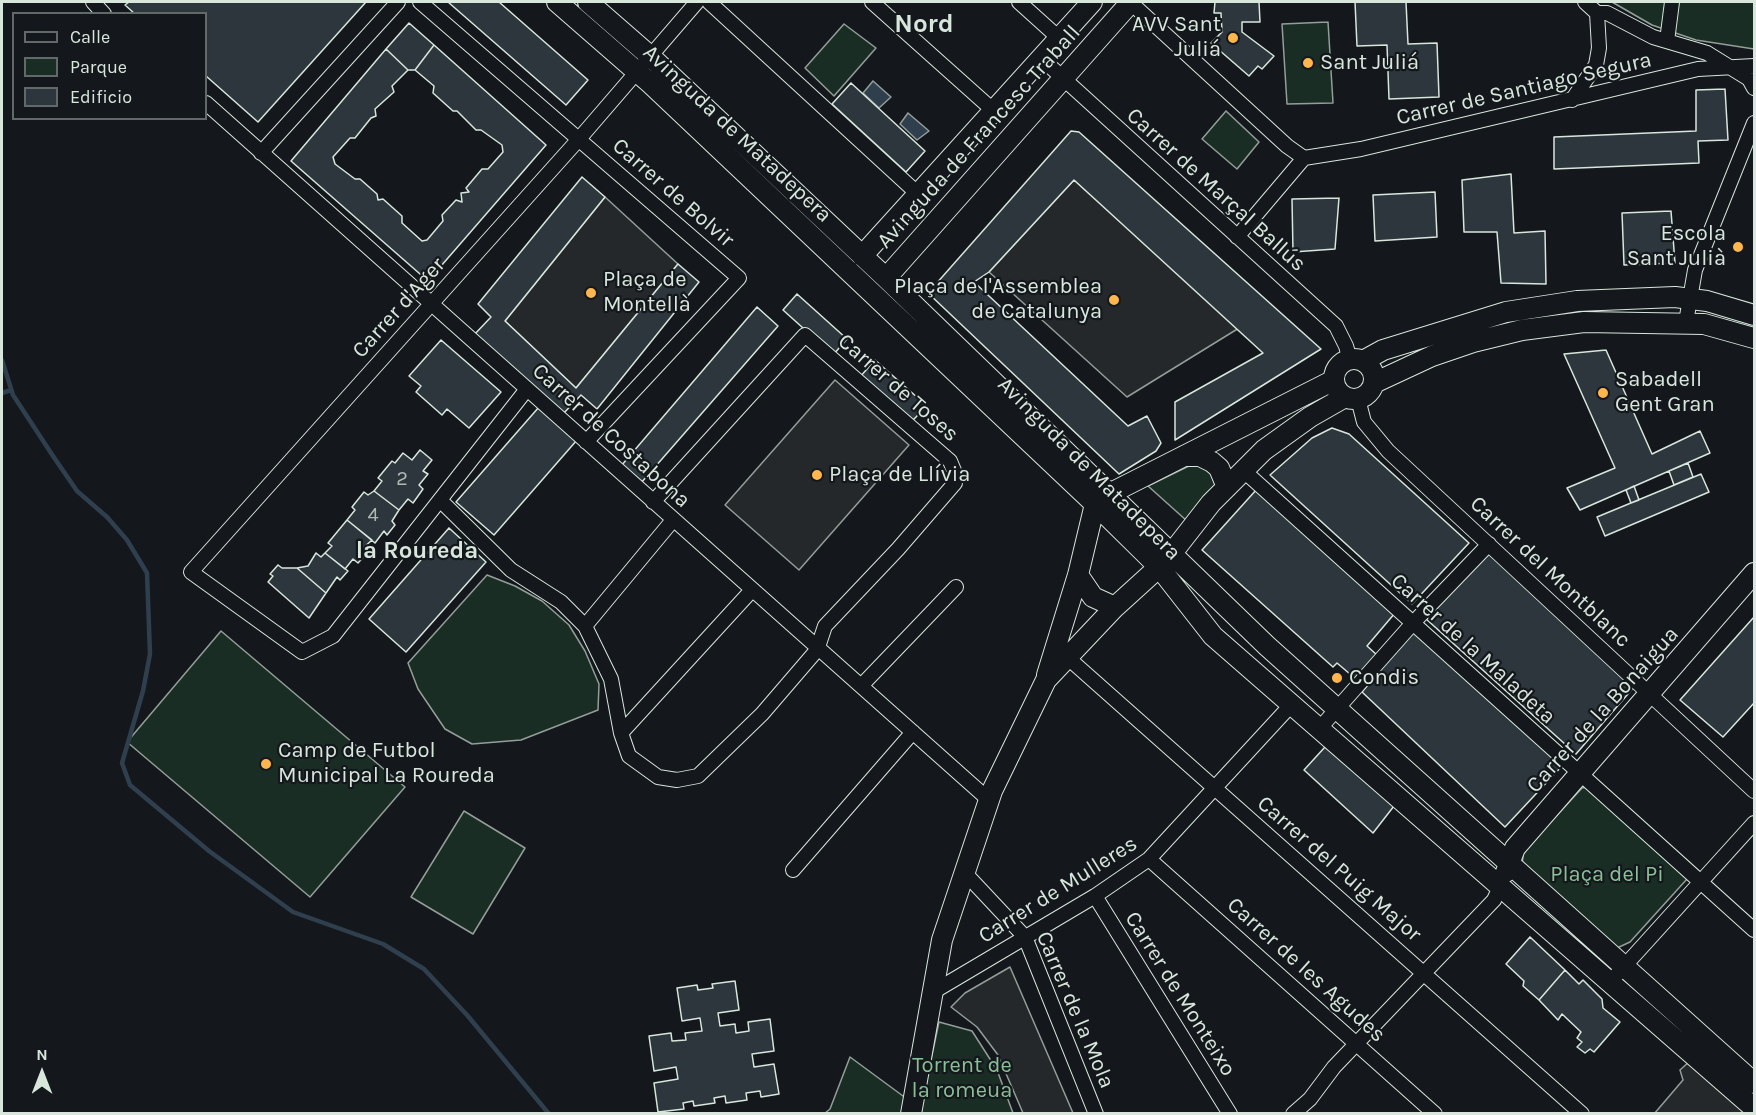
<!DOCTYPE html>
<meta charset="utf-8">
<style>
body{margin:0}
#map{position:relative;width:1756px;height:1115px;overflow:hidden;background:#14181c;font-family:Karla,sans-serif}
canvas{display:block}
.frame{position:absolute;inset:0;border:3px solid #d8e6dc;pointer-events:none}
.legend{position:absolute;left:12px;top:12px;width:195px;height:108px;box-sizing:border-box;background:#14181c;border:2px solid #626a69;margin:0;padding:8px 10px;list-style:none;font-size:18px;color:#d8e6dc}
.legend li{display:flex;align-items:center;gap:12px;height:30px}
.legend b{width:30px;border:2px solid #626a69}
.north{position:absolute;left:12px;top:1043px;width:60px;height:60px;-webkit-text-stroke:4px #14181c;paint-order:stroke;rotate:0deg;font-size:16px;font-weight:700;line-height:24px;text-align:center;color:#d8e6dc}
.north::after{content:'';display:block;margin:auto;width:21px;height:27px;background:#d8e6dc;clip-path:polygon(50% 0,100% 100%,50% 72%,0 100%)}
</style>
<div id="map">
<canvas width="1756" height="1115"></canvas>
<div class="frame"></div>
<ul class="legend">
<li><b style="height:8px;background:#14181c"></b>Calle</li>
<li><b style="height:16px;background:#1a2d24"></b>Parque</li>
<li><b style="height:16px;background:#2c363c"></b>Edificio</li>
</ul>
<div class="north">N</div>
</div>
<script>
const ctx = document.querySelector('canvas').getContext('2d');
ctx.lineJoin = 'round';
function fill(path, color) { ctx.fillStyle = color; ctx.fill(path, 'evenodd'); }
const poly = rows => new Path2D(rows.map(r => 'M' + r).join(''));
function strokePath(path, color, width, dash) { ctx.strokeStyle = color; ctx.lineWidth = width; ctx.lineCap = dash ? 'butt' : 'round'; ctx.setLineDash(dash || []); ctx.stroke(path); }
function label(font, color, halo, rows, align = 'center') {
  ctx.font = font + ' Karla,sans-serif'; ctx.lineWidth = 4.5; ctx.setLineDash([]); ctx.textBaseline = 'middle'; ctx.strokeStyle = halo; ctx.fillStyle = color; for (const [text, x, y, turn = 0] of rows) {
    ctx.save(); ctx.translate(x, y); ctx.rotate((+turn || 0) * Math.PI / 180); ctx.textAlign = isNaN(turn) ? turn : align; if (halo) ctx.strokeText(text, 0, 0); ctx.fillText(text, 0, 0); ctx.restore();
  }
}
const green = poly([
 [1612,2,1754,2,1754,49,1696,40,1652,25,1612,2],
 [1328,22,1333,103,1287,104,1282,24,1328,22],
 [844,24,876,48,834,96,805,68,844,24],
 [1226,111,1259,142,1237,169,1202,139,1226,111],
 [1193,464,1209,469,1215,485,1187,521,1148,486,1193,464],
 [487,575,515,586,542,601,569,625,585,651,599,684,598,710,521,740,472,744,445,729,418,689,408,663,487,575],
 [221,631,405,787,310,897,127,742,221,631],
 [1587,787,1687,879,1630,942,1617,948,1522,864,1524,851,1582,788,1587,787],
 [464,811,525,848,473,934,411,897,464,811],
 [939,1022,972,1031,997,1070,1013,1113,824,1114,830,1109,850,1057,903,1096,922,1102,939,1022]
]);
const parking = poly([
 [1074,180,1239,328,1127,397,989,272,1074,180],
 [605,197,678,264,576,388,505,321,605,197],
 [835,380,909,445,799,570,725,505,835,380],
 [1010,967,1073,1113,1023,1113,998,1055,977,1027,951,1007,965,993,1010,967],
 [1690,1061,1749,1114,1654,1114,1683,1080,1680,1070,1690,1061]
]);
const water = poly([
 [873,81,891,97,879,108,863,93,873,81],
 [908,113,929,131,917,140,900,124,908,113]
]);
const stream = poly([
 [2,360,13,395,53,456,77,491,107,517,127,540,147,573,150,654,143,691,122,763,130,785,209,851,293,912,383,944,424,969,467,1015,549,1114],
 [2,393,11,390]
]);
const building = poly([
 [129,2,366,2,258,122,206,76,206,14,135,14,125,5,129,2],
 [448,2,499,2,588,80,566,105,448,2],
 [1215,2,1259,2,1260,22,1242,22,1242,32,1274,56,1262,69,1258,66,1249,76,1211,43,1222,32,1221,13,1214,13,1215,2],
 [1355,2,1406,2,1408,44,1437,43,1439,97,1389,99,1387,45,1357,46,1355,2],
 [409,23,434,45,415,70,408,70,386,49,409,23],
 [434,45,546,145,428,281,291,161,386,49,408,70,392,86,394,92,375,109,376,116,371,118,355,138,350,138,333,157,335,164,355,179,360,179,377,194,378,200,383,199,402,216,402,223,422,241,427,240,443,221,442,215,456,200,462,202,461,193,469,192,466,188,482,169,488,169,503,152,502,145,481,130,476,130,457,111,453,111,433,93,434,86,415,70,434,45],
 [851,83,925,151,906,172,832,104,851,83],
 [1725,89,1728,140,1698,141,1699,163,1554,169,1554,137,1696,131,1696,90,1725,89],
 [1071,131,1079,132,1321,349,1175,440,1175,402,1263,353,1074,180,989,272,974,282,1128,426,1147,416,1161,443,1156,451,1119,474,928,293,1071,131],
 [1511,174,1514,233,1545,231,1546,284,1501,283,1497,232,1464,232,1462,180,1511,174],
 [582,177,605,197,505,321,576,388,678,264,699,282,597,409,581,395,563,414,473,336,491,317,478,304,582,177],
 [1435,192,1437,237,1375,241,1373,195,1435,192],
 [1339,198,1335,249,1293,252,1292,199,1339,198],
 [1671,211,1675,263,1624,265,1622,213,1671,211],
 [797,294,847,339,833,355,783,310,797,294],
 [757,307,778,326,641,483,621,466,757,307],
 [441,340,501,392,469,428,447,409,442,415,416,392,421,386,409,376,441,340],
 [1606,350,1652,454,1700,431,1710,453,1580,510,1567,488,1615,468,1564,354,1606,350],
 [875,360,927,406,910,423,859,378,875,360],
 [539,407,577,440,494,535,456,502,539,407],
 [1332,428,1349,434,1469,543,1412,604,1270,475,1312,438,1332,428],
 [420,450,432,460,423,471,428,474,419,485,423,489,413,503,408,499,399,510,374,491,382,481,378,478,392,461,395,463,403,453,412,460,420,450],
 [1688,463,1693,477,1674,485,1669,471,1688,463],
 [1701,474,1709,492,1605,536,1597,517,1701,474],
 [1634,486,1639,500,1631,503,1626,490,1634,486],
 [1257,489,1395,613,1367,646,1377,655,1357,680,1337,663,1333,667,1202,550,1257,489],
 [374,491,399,510,392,521,395,525,387,535,384,531,375,543,347,520,355,510,352,507,364,492,368,495,374,491],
 [347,520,372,540,361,550,366,554,358,563,353,559,345,569,325,553,332,546,328,543,347,520],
 [449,528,486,562,406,652,369,619,449,528],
 [1487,552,1634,687,1576,754,1425,618,1487,552],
 [316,553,321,557,325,553,348,571,340,580,337,577,326,593,297,568,308,566,316,553],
 [278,565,282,568,297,568,326,593,309,618,268,582,273,576,270,574,278,565],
 [1754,617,1754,703,1723,737,1680,700,1754,617],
 [1413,630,1563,765,1505,827,1362,692,1413,630],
 [1325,747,1394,806,1373,833,1304,770,1325,747],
 [1530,937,1565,970,1539,1000,1523,986,1524,981,1506,964,1530,937],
 [1565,970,1579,984,1583,980,1602,999,1603,1008,1620,1022,1594,1052,1590,1049,1585,1053,1577,1047,1582,1042,1577,1038,1581,1032,1562,1014,1558,1020,1539,1000,1565,970],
 [735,981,739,1010,718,1013,720,1026,735,1024,736,1033,749,1031,748,1022,770,1019,774,1051,752,1054,754,1067,774,1064,779,1094,761,1097,760,1091,746,1093,747,1100,726,1103,725,1096,714,1098,715,1103,694,1106,693,1101,683,1103,684,1109,658,1112,654,1083,678,1079,676,1067,654,1071,649,1036,671,1033,672,1041,686,1040,685,1033,702,1031,700,1018,682,1021,677,988,697,985,698,990,713,988,712,984,735,981]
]);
const street = poly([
 [93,2,104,14],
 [420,2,739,278,586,442],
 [709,2,917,193],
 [872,2,994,111],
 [1019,2,1060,39],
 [1130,2,1287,146,1304,158],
 [1585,2,1597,13,1607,13,1653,37,1707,53,1749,79,1754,88],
 [1667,41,1672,2],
 [1042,59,1336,326,1346,346,1350,360],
 [1572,100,1596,65,1599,48,1597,13],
 [206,103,989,800],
 [261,153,398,2],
 [1304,158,1361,149,1698,69,1754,66],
 [1237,237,1304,158],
 [1686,322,1695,270,1754,123],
 [527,389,333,636,302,652,191,572,579,139,697,2],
 [1358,399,1364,422,1388,451,1754,791],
 [1244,471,1754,930],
 [440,500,511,570,561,602,585,626,611,679,621,733,629,756,658,777,677,780,698,776,762,714,817,650,825,626,898,549,955,483,955,473,950,461,805,335,653,502],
 [585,626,673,520],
 [1067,657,1582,1114],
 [861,686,956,587],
 [1320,728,1413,623,1489,544],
 [621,733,752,590],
 [1149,859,1435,1114],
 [793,870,913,732],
 [964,872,1025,937,1096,1114],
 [1095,896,1230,1114],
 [1611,981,1754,823],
 [933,992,1095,896,1149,859,1292,704],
 [1293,1114,1310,1099,1334,1067,1494,900,1501,885]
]);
const secondary = poly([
 [557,2,651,84,1095,504,1159,567,1213,636,1754,1108],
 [588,2,650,56,886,278,1267,646,1754,1083],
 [862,256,1092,2],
 [886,278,1131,2],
 '1334 379a20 20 0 1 1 40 0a20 20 0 1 1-40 0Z',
 [1363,361,1383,350,1506,312,1577,301,1675,297,1707,301,1754,315],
 [1374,383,1432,356,1473,342,1522,330,1584,322,1704,324,1754,338],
 [1184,456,1200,456,1212,462,1219,468,1227,487],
 [1111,493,1334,380],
 [1172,553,1211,503,1264,450,1310,417,1345,397],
 [1078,575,1093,597,1115,607],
 [1047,675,1078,575,1095,504],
 [1506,872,1515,848,1754,573],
 [911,1114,942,940,992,791,1046,680,1115,607,1159,567]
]);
const markers = [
 [1233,38,6,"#ffb74d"],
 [1308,63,6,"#ffb74d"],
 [1738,247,6,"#ffb74d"],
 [591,293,6,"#ffb74d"],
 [1114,300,6,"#ffb74d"],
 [1603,393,6,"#ffb74d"],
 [817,475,6,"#ffb74d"],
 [1337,678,6,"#ffb74d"],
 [266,764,6,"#ffb74d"]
];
const numberNames = [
 ["2",402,479],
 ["4",373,515]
];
const poiNames = [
 ["AVV Sant",1221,25,"right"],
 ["Juliá",1221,50,"right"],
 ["Sant Juliá",1320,63],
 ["Escola",1726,234,"right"],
 ["Sant Julià",1726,259,"right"],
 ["Plaça de",603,280],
 ["Montellà",603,305],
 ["Plaça de l'Assemblea",1102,287,"right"],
 ["de Catalunya",1102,312,"right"],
 ["Sabadell",1615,380],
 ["Gent Gran",1615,405],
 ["Plaça de Llívia",829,475],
 ["Condis",1349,678],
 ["Camp de Futbol",278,751],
 ["Municipal La Roureda",278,776]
];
const streetNames = [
 ["Carrer de Santiago Segura",1524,89,-13],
 ["Avinguda de Matadepera",737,134,43],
 ["Avinguda de Francesc Traball",979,137,-48],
 ["Carrer de Marçal Ballús",1216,190,42],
 ["Carrer de Bolvir",673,193,41],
 ["Carrer d'Ager",399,308,-48],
 ["Carrer de Toses",898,388,41],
 ["Carrer de Costabona",611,436,42],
 ["Avinguda de Matadepera",1089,469,45],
 ["Carrer del Montblanc",1550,572,43],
 ["Carrer de la Maladeta",1473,649,42],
 ["Carrer de la Bonaigua",1603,710,-48],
 ["Carrer del Puig Major",1339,869,41],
 ["Carrer de Mulleres",1058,890,-32],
 ["Carrer de les Agudes",1306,970,42],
 ["Carrer de Monteixo",1180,994,58],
 ["Carrer de la Mola",1075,1010,67]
];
const parkNames = [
 ["Plaça del Pi",1607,875],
 ["Torrent de",962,1066],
 ["la romeua",962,1091]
];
const neighbourhoodNames = [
 ["la Roureda",417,551]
];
const quarterNames = [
 ["Nord",924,25]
];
fill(green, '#1a2d24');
strokePath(green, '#939e99', 1.5);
fill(parking, '#24282b');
strokePath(parking, '#939e99', 1.5);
fill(water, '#2f3f4d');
strokePath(water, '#939e99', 1.5);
strokePath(stream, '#2f3f4d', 4.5);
fill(building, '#2c363c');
strokePath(building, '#d8e6dc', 1.5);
strokePath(street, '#d8e6dc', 16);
strokePath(secondary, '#d8e6dc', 22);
strokePath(street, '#14181c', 14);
strokePath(secondary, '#14181c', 20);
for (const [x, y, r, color] of markers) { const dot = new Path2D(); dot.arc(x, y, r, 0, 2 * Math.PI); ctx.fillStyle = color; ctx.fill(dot); strokePath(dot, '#14181c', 2); }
label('20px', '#adbab4', null, numberNames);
label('22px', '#d8e6dc', '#14181c', poiNames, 'left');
label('22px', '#d8e6dc', '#14181c', streetNames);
label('22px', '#8ac095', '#14181c', parkNames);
label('bold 24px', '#d8e6dc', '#14181c', neighbourhoodNames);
label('bold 26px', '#d8e6dc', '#14181c', quarterNames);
</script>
